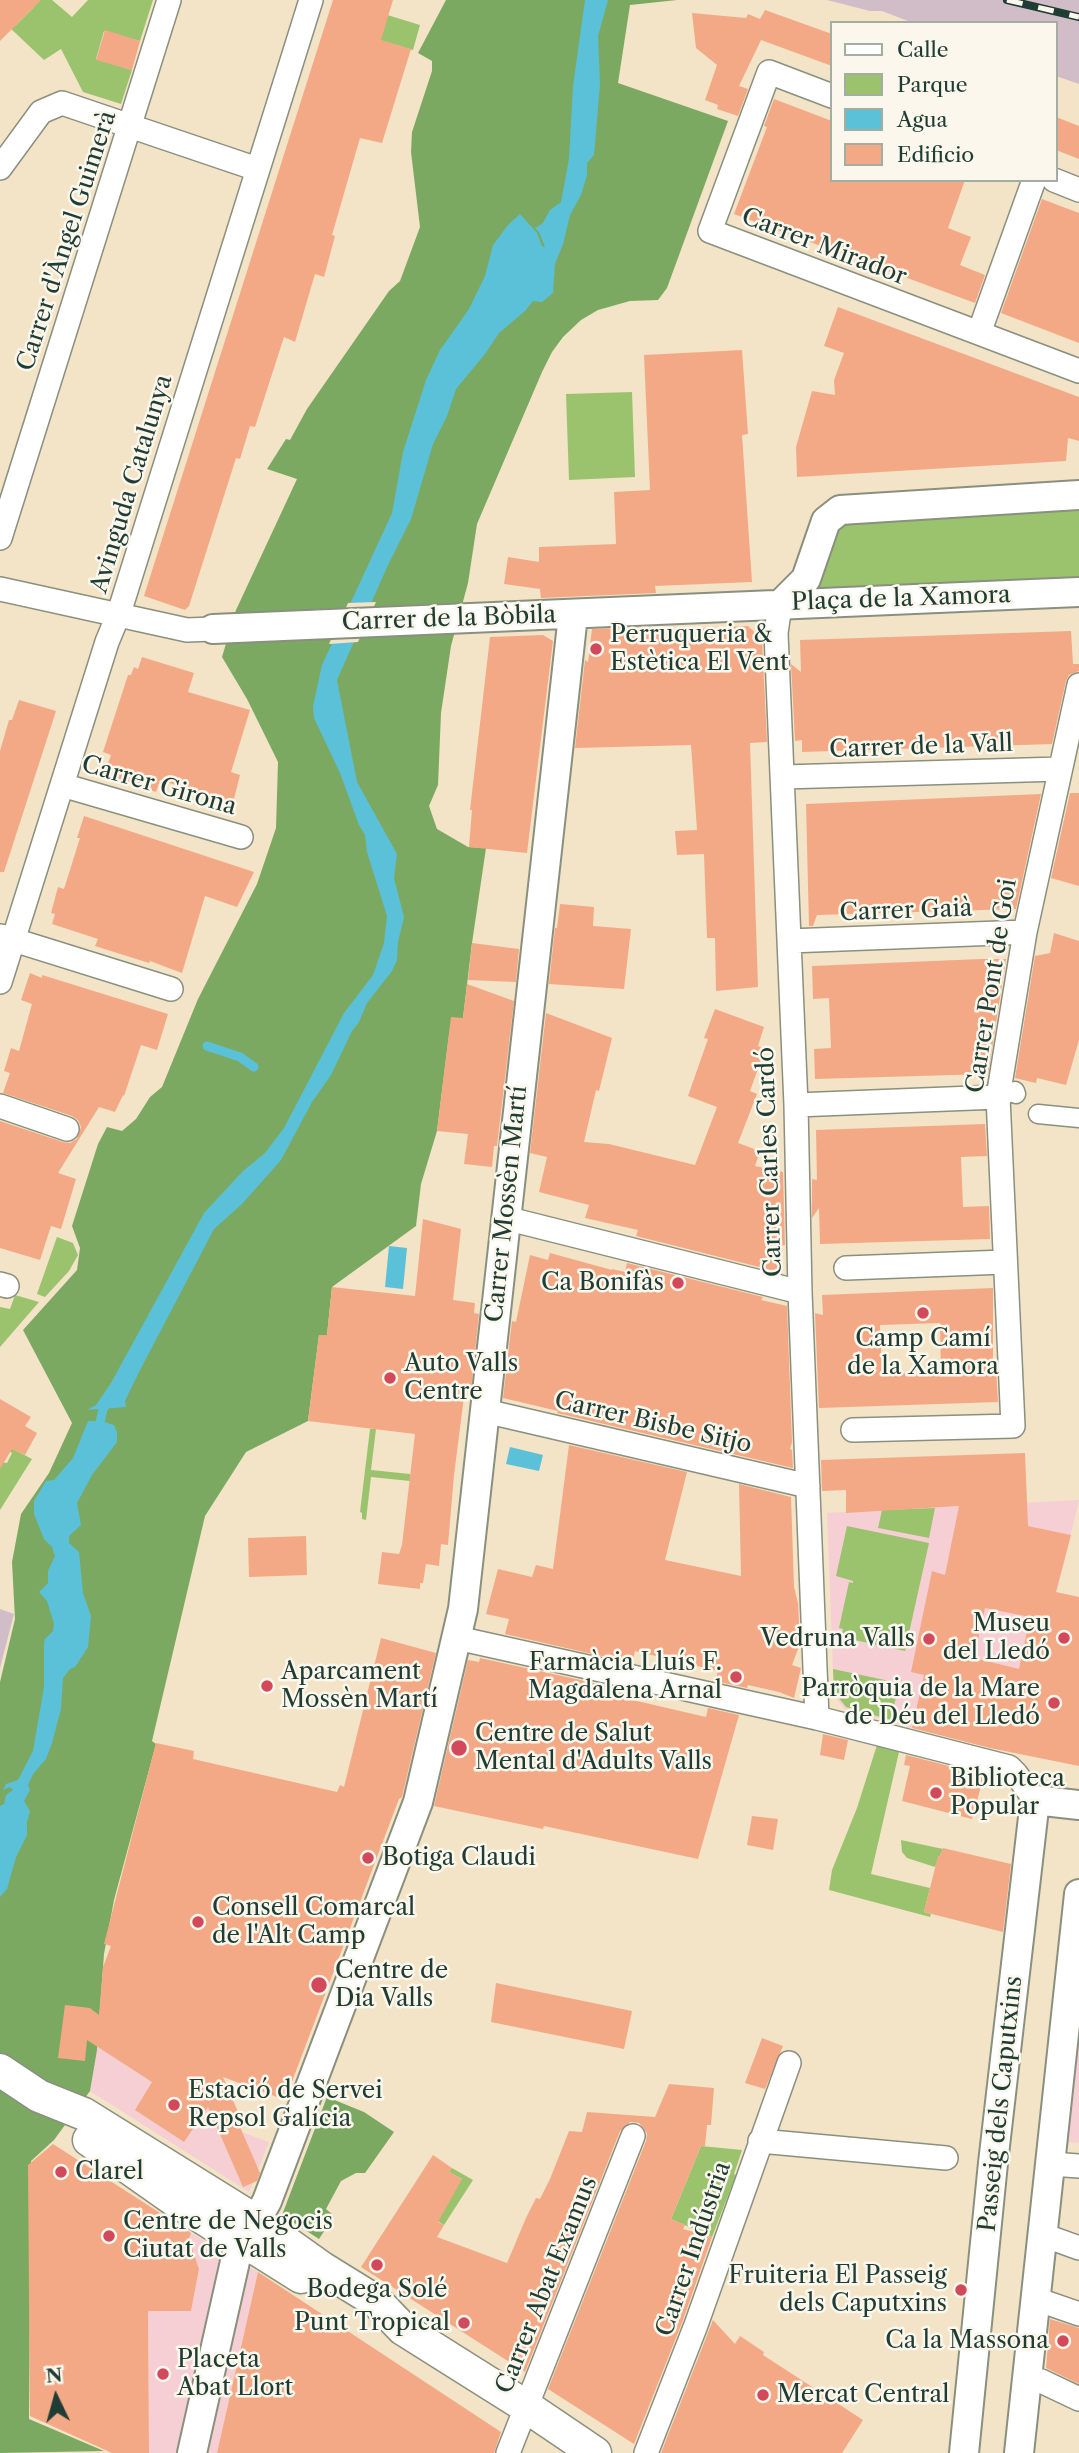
<!DOCTYPE html>
<meta charset="utf-8">
<style>
body{margin:0}
#map{position:relative;width:1079px;height:2453px;overflow:hidden;background:#f3e3c7;font-family:"Libre Caslon Text",serif}
canvas{display:block}
.legend{position:absolute;left:830px;top:21px;width:228px;height:161px;box-sizing:border-box;background:#fbf7ec;border:2px solid #a3ada2;margin:0;padding:9px 12px;list-style:none;font-size:21px;color:#1f3d34}
.legend li{display:flex;align-items:center;gap:14px;height:35px}
.legend b{width:35px;border:2px solid #a3ada2}
.north{position:absolute;left:21px;top:2362px;width:70px;height:70px;-webkit-text-stroke:5px #fbf7ec;paint-order:stroke;rotate:355deg;font-size:19px;font-weight:700;line-height:28px;text-align:center;color:#1f3d34}
.north::after{content:'';display:block;margin:auto;width:24px;height:32px;background:#1f3d34;clip-path:polygon(50% 0,100% 100%,50% 72%,0 100%)}
</style>
<div id="map">
<canvas width="1079" height="2453"></canvas>
<ul class="legend">
<li><b style="height:9px;background:#fff"></b>Calle</li>
<li><b style="height:19px;background:#9bc36e"></b>Parque</li>
<li><b style="height:19px;background:#5bc1d8"></b>Agua</li>
<li><b style="height:19px;background:#f4a986"></b>Edificio</li>
</ul>
<div class="north">N</div>
</div>
<script>
const ctx = document.querySelector('canvas').getContext('2d');
ctx.lineJoin = 'round';
function fill(path, color) { ctx.fillStyle = color; ctx.fill(path, 'evenodd'); }
const poly = rows => new Path2D(rows.map(r => 'M' + r).join(''));
function strokePath(path, color, width, dash) { ctx.strokeStyle = color; ctx.lineWidth = width; ctx.lineCap = dash ? 'butt' : 'round'; ctx.setLineDash(dash || []); ctx.stroke(path); }
function label(font, color, halo, rows, align = 'center') {
  ctx.font = font + ' "Libre Caslon Text",serif'; ctx.lineWidth = 5; ctx.setLineDash([]); ctx.textBaseline = 'middle'; ctx.strokeStyle = halo; ctx.fillStyle = color; for (const [text, x, y, turn = 0] of rows) {
    ctx.save(); ctx.translate(x, y); ctx.rotate((+turn || 0) * Math.PI / 180); ctx.textAlign = isNaN(turn) ? turn : align; if (halo) ctx.strokeText(text, 0, 0); ctx.fillText(text, 0, 0); ctx.restore();
  }
}
const built = poly([
 [1079,1500,1057,1591,1038,1592,1030,1617,1019,1669,1035,1674,912,1728,845,1709,834,1696,827,1513],
 [1079,2032,1079,2143,1068,2142],
 [97,2045,232,2098,238,2112,234,2114,242,2132,269,2142,249,2192,90,2091],
 [191,2233,258,2272,217,2453,149,2453,148,2311,191,2311,199,2269,189,2239]
]);
const industrial = poly([
 [827,0,1079,0,1079,84,1056,76,1056,23,913,23,882,11,870,11],
 [0,1609,14,1614,0,1668]
]);
const green = poly([
 [33,0,52,0,72,17,88,0,153,0,140,41,104,31,96,59,132,70,121,104,83,92,61,49,44,60,8,26,15,26,34,7],
 [384,14,420,25,413,50,376,39],
 [632,392,635,477,569,480,566,394],
 [1079,503,1079,582,821,590,819,587,816,577,840,523],
 [57,1237,73,1243,78,1255,69,1271,45,1297,37,1294],
 [15,1295,39,1302,0,1347,0,1307,10,1309],
 [370,1429,376,1429,371,1470,410,1474,410,1481,371,1477,366,1520,362,1519,362,1513,360,1512],
 [0,1446,13,1447,13,1449,32,1459,0,1510,0,1462,7,1463,12,1453],
 [935,1508,929,1538,878,1528,882,1510],
 [847,1526,929,1543,905,1651,841,1637,843,1629,839,1628,849,1582,853,1583,853,1581,836,1576],
 [833,1669,899,1683,891,1720,846,1707,834,1692],
 [877,1745,899,1752,871,1874,930,1888,924,1912,931,1914,930,1917,829,1890,832,1870,857,1808],
 [901,1840,943,1849,935,1867,907,1858,902,1852],
 [701,2146,742,2150,734,2174,736,2175,712,2237,671,2219],
 [452,2168,473,2180,444,2225,424,2213,462,2179,449,2172]
]);
const forest = poly([
 [446,0,677,0,630,5,618,83,728,121,667,288,658,300,630,301,598,310,581,320,563,337,552,352,542,372,477,524,468,583,451,646,441,713,438,785,429,806,437,829,468,847,486,848,472,943,463,1018,449,1035,437,1131,421,1184,416,1226,332,1287,327,1335,319,1335,308,1421,246,1452,205,1516,152,1741,156,1744,114,1900,104,1954,97,2050,90,2091,54,2140,31,2161,29,2419,104,2451,0,2453,0,1682,15,1619,12,1562,21,1514,49,1473,72,1423,23,1330,77,1270,80,1248,72,1226,98,1144,107,1127,122,1131,136,1119,150,1097,162,1087,198,999,257,884,276,828,278,762,247,699,222,657,236,610,297,479,267,469,286,439,290,440,307,409,389,291,400,281,420,227,411,152,412,132,432,71,432,61,418,53],
 [327,2097,364,2112,394,2132,365,2173,356,2173,341,2181,326,2209,334,2216,319,2239,282,2215]
]);
const water = poly([
 [585,0,608,0,598,36,600,84,594,155,587,163,587,175,581,195,570,215,563,244,555,264,553,293,542,302,533,301,525,311,499,333,485,354,456,389,447,416,433,444,411,519,388,565,337,680,357,782,397,854,394,878,404,917,398,942,397,960,392,971,367,1003,359,1022,352,1031,331,1075,312,1102,281,1160,242,1204,214,1229,139,1372,125,1401,126,1407,87,1410,96,1405,111,1383,204,1213,243,1171,265,1153,284,1128,344,1013,373,975,384,943,387,916,367,852,365,835,359,825,340,773,314,718,313,706,322,665,392,513,403,452,426,380,440,350,469,309,485,276,493,245,508,225,520,214,537,233,542,246,545,247,539,232,535,228,543,223,550,210,561,202,569,159,573,86],
 [389,1246,407,1248,403,1289,385,1287],
 [88,1421,101,1421,114,1425,117,1432,117,1442,92,1475,77,1503,81,1525,69,1536,69,1543,79,1552,83,1593,91,1616,88,1647,75,1667,70,1669,63,1678,61,1709,52,1743,46,1759,33,1774,28,1785,30,1790,24,1801,30,1811,27,1822,27,1835,16,1857,7,1889,0,1897,0,1806,4,1804,6,1795,13,1790,10,1787,3,1790,6,1784,18,1780,33,1751,44,1687,44,1644,45,1639,53,1631,54,1624,47,1601,39,1592,48,1583,48,1571,55,1556,52,1547,44,1539,34,1514,34,1501,46,1481,54,1480,73,1458],
 [510,1447,543,1455,539,1471,506,1464]
]);
const pier = poly([
 [376,602,358,642,329,644,348,603]
]);
const stream = poly([
 [207,1046,240,1057,254,1067],
 [98,1431,103,1409,110,1399]
]);
const building = poly([
 [0,0,41,0,0,41],
 [333,0,393,0,381,40,411,49,382,143,360,138,332,235,335,236,324,277,315,274,295,342,284,337,255,427,250,426,240,459,236,458,189,606,185,610,144,596],
 [765,10,832,34,832,66,761,40,739,86,748,89,738,116,717,109,718,105,705,100,717,65,696,48,692,13,746,18,748,14,760,19],
 [105,30,140,41,132,70,96,60],
 [774,99,832,121,832,180,965,180,948,228,971,237,960,265,985,275,975,303,734,214,767,127,764,126],
 [1056,117,1079,126,1079,159,1056,150],
 [1042,199,1079,213,1079,343,1001,313],
 [838,307,1079,397,1079,441,1068,438,1066,461,797,477,796,447,812,391,835,395,834,380,844,353,824,346],
 [742,350,748,434,742,435,752,582,655,586,656,593,541,598,540,589,504,584,508,557,539,562,539,547,616,544,614,492,650,490,644,355],
 [748,626,762,639,767,742,750,743,758,987,716,991,715,938,707,938,704,854,677,855,675,831,697,830,691,745,575,748,585,660,588,662,592,629,656,627,656,631],
 [1071,631,1073,664,1079,664,1079,671,1069,675,1066,681,1052,744,802,752,802,740,795,741,791,664,801,672,800,640],
 [543,635,553,641,527,853,469,847,472,810,470,810,490,637],
 [142,657,194,673,188,692,250,710,231,772,240,775,233,803,160,780,156,792,104,775,111,755,103,752,128,675,131,675,134,667,138,669],
 [19,700,56,711,4,872,0,872,0,751,9,720,12,720],
 [1070,793,1079,793,1079,886,1051,878],
 [1041,794,1016,909,817,915,813,926,809,926,806,804],
 [84,816,254,872,237,907,205,896,182,973,150,961,149,963,95,946,98,939,52,924,55,914,51,913,58,887,64,889,80,838,77,838],
 [560,904,594,907,593,926,631,929,624,989,549,984,555,928,557,928],
 [1054,933,1079,941,1079,1040,1066,1085,1037,1078,1036,1083,1015,1078,1035,956,1050,953],
 [472,943,519,949,516,982,468,980],
 [981,959,1006,959,988,1074,815,1079,814,1049,831,1048,829,998,813,999,812,966],
 [30,973,42,978,42,975,168,1014,157,1050,141,1045,124,1096,123,1095,115,1112,99,1107,58,1173,76,1179,61,1229,51,1226,40,1260,0,1248,0,1121,63,1142,70,1143,77,1139,81,1127,78,1120,72,1116,3,1093,10,1073,4,1071,11,1048,19,1051,32,1004,21,1000],
 [467,984,514,1001,497,1146,494,1146,492,1167,464,1164,468,1134,437,1131,451,1017,463,1018],
 [715,1009,764,1027,758,1046,765,1049,750,1091,757,1094,738,1143,760,1151,755,1166,783,1172,785,1245,779,1246,779,1272,636,1236,638,1230,585,1218,589,1205,539,1192,547,1157,530,1153,546,1013,612,1038,599,1091,596,1090,584,1142,609,1144,695,1165,717,1107,688,1096,708,1039,704,1038],
 [985,1124,987,1156,961,1157,963,1207,989,1206,990,1239,820,1244,819,1208,812,1218,812,1179,817,1180,816,1130],
 [423,1219,461,1229,453,1300,475,1303,474,1313,479,1314,471,1390,465,1389,454,1475,448,1545,441,1544,439,1566,426,1564,423,1583,420,1583,420,1589,378,1584,382,1552,399,1554,402,1545,415,1434,308,1421,319,1335,327,1335,332,1287,415,1296],
 [550,1253,612,1270,612,1269,625,1272,627,1263,763,1297,761,1300,787,1306,792,1442,790,1449,792,1450,793,1468,557,1413,558,1411,503,1398,512,1321,516,1322,530,1255,548,1260],
 [993,1288,993,1370,996,1370,998,1402,819,1408,815,1313,823,1315,822,1295],
 [940,1323,941,1372,882,1374,880,1325],
 [0,1399,31,1417,25,1426,37,1433,25,1455,12,1449,0,1469],
 [569,1445,687,1472,665,1560,741,1576,739,1484,791,1497,794,1587,798,1603,800,1644,792,1665,801,1668,794,1698,779,1692,748,1685,747,1688,715,1681,718,1671,635,1651,632,1663,505,1634,509,1619,486,1614,498,1569,532,1577,536,1565,553,1569],
 [1025,1453,1028,1526,1071,1535,1056,1592,1079,1597,1079,1766,990,1748,912,1728,924,1675,911,1672,932,1571,945,1575,959,1506,846,1513,846,1490,822,1491,821,1460],
 [985,1608,1030,1617,1019,1669,974,1658],
 [306,1536,307,1575,249,1577,248,1538],
 [381,1638,436,1653,402,1797,399,1799,285,2100,223,2077,238,2112,234,2113,260,2173,257,2181,243,2187,208,2107,184,2142,135,2110,152,2082,87,2040,85,2061,58,2058,65,2005,90,2008,99,2015,103,1967,111,1946,104,1944,156,1743,194,1751,193,1759,337,1792,340,1785,344,1787],
 [480,1658,626,1690,624,1698,706,1717,708,1708,739,1715,698,1859,544,1826,543,1829,434,1806,468,1660,479,1662],
 [823,1734,848,1740,844,1760,820,1755],
 [906,1755,984,1775,972,1819,902,1801,910,1766,904,1765],
 [752,1816,778,1819,773,1850,747,1845],
 [943,1848,1011,1864,1003,1932,924,1912,938,1856,940,1856],
 [496,1983,632,2011,624,2049,491,2022],
 [762,2038,783,2046,765,2089,745,2083],
 [669,2084,714,2088,711,2125,707,2125,705,2146,701,2146,671,2219,685,2225,683,2229,712,2237,683,2320,634,2444,548,2389,646,2141,647,2133,639,2123,630,2122,620,2131,525,2372,361,2267,433,2155,452,2168,449,2172,462,2179,438,2222,444,2225,437,2237,507,2263,526,2218,536,2198,540,2199,550,2179,569,2131,582,2132,587,2112,655,2117],
 [53,2144,191,2233,189,2239,199,2269,191,2311,148,2311,149,2453,112,2453,30,2416,28,2165],
 [258,2272,501,2432,494,2453,217,2453],
 [1050,2319,1079,2328,1079,2384,1046,2368],
 [713,2320,735,2344,740,2336,764,2352,763,2355,863,2420,842,2453,661,2453]
]);
const pedestrian = poly([
 [998,1097,1015,1091,1016,1094],
 [1038,1114,1079,1118]
]);
const minor = poly([
 [832,96,769,72,710,231,1079,371],
 [0,168,41,112,62,103,257,169],
 [1054,180,1079,190],
 [979,333,1034,180],
 [0,538,169,0],
 [0,589,187,630,213,629],
 [780,605,776,633,796,1105,800,1292,817,1718],
 [783,777,1060,769],
 [62,785,241,837],
 [1,936,171,989],
 [789,941,1025,932],
 [0,982,107,642,119,613,311,0],
 [796,1105,998,1097],
 [0,1106,67,1129],
 [505,1218,800,1292],
 [846,1268,1005,1262],
 [0,1284,7,1286],
 [485,1411,808,1486],
 [853,1430,1013,1426,998,1097,1025,932,1079,685],
 [457,1638,817,1718,997,1764,1009,1767,1016,1774,1035,1800],
 [760,2141,946,2158],
 [1051,2164,1079,2166],
 [1043,2235,1079,2248],
 [1036,2299,1079,2314],
 [1027,2379,1041,2381,1079,2399],
 [508,2453,633,2136],
 [646,2453,696,2325,789,2063]
]);
const tertiary = poly([
 [780,605,806,579,826,521,840,510,1079,495],
 [213,629,1079,592],
 [256,2221,267,2201,418,1802,463,1609,573,615],
 [192,2453,236,2257,244,2244],
 [964,2453,993,2163,1035,1800,1079,1805],
 [1019,2453,1079,1894]
]);
const secondary = poly([
 [0,2070,39,2096,84,2114,256,2221,322,2268,377,2302,403,2329,527,2407,595,2453],
 [89,2140,173,2199,244,2244,258,2250,301,2277]
]);
const rail = poly([
 [1007,0,1079,17]
]);
const markers = [
 [596,649,7,"#d1495b"],
 [678,1283,7,"#d1495b"],
 [923,1313,7,"#d1495b"],
 [390,1378,7,"#d1495b"],
 [1064,1638,7,"#d1495b"],
 [929,1639,7,"#d1495b"],
 [736,1677,7,"#d1495b"],
 [267,1686,7,"#d1495b"],
 [1054,1703,7,"#d1495b"],
 [459,1748,9,"#d1495b"],
 [936,1793,7,"#d1495b"],
 [368,1858,7,"#d1495b"],
 [198,1922,7,"#d1495b"],
 [319,1985,9,"#d1495b"],
 [174,2105,7,"#d1495b"],
 [61,2172,7,"#d1495b"],
 [109,2236,7,"#d1495b"],
 [377,2265,7,"#d1495b"],
 [961,2290,7,"#d1495b"],
 [464,2323,7,"#d1495b"],
 [1063,2341,7,"#d1495b"],
 [163,2374,7,"#d1495b"],
 [763,2395,7,"#d1495b"]
];
const streetNames = [
 ["Carrer d'Àngel Guimerà",67,241,-72],
 ["Carrer Mirador",824,247,21],
 ["Avinguda Catalunya",132,484,-73],
 ["Plaça de la Xamora",901,599,-2],
 ["Carrer de la Bòbila",449,619,-2],
 ["Carrer de la Vall",921,747,-2],
 ["Carrer Girona",159,786,16],
 ["Carrer Gaià",906,911,-2],
 ["Carrer Pont de Goi",992,986,-81],
 ["Carrer Carles Cardó",770,1162,-92],
 ["Carrer Mossèn Martí",507,1204,-84],
 ["Carrer Bisbe Sitjo",653,1423,13],
 ["Passeig dels Caputxins",1001,2104,-84],
 ["Carrer Indústria",694,2249,-71],
 ["Carrer Abat Examus",547,2285,-68]
];
const poiNames = [
 ["Perruqueria &",610,635],
 ["Estètica El Vent",610,663],
 ["Ca Bonifàs",664,1283,"right"],
 ["Camp Camí",923,1339,"center"],
 ["de la Xamora",923,1367,"center"],
 ["Auto Valls",404,1364],
 ["Centre",404,1392],
 ["Museu",1050,1624,"right"],
 ["del Lledó",1050,1652,"right"],
 ["Vedruna Valls",915,1639,"right"],
 ["Farmàcia Lluís F.",722,1663,"right"],
 ["Magdalena Arnal",722,1691,"right"],
 ["Aparcament",281,1672],
 ["Mossèn Martí",281,1700],
 ["Parròquia de la Mare",1040,1689,"right"],
 ["de Déu del Lledó",1040,1717,"right"],
 ["Centre de Salut",475,1734],
 ["Mental d'Adults Valls",475,1762],
 ["Biblioteca",950,1779],
 ["Popular",950,1807],
 ["Botiga Claudi",382,1858],
 ["Consell Comarcal",212,1908],
 ["de l'Alt Camp",212,1936],
 ["Centre de",335,1971],
 ["Dia Valls",335,1999],
 ["Estació de Servei",188,2091],
 ["Repsol Galícia",188,2119],
 ["Clarel",75,2172],
 ["Centre de Negocis",123,2222],
 ["Ciutat de Valls",123,2250],
 ["Fruiteria El Passeig",947,2276,"right"],
 ["dels Caputxins",947,2304,"right"],
 ["Bodega Solé",377,2290,"center"],
 ["Punt Tropical",450,2323,"right"],
 ["Ca la Massona",1049,2341,"right"],
 ["Placeta",177,2360],
 ["Abat Llort",177,2388],
 ["Mercat Central",777,2395]
];
fill(built, '#f6cfd5');
fill(industrial, '#d1bdc8');
fill(green, '#9bc36e');
fill(forest, '#7ca961');
fill(water, '#5bc1d8');
fill(pier, '#f3e3c7');
strokePath(stream, '#5bc1d8', 9);
fill(building, '#f4a986');
strokePath(pedestrian, '#89907e', 21);
strokePath(minor, '#89907e', 26);
strokePath(tertiary, '#89907e', 32);
strokePath(secondary, '#89907e', 35);
strokePath(pedestrian, '#fff', 18);
strokePath(minor, '#fff', 23);
strokePath(tertiary, '#fff', 28);
strokePath(secondary, '#fff', 32);
strokePath(rail, '#1f3d34', 8);
strokePath(rail, '#fbf7ec', 5, [16]);
for (const [x, y, r, color] of markers) { const dot = new Path2D(); dot.arc(x, y, r, 0, 2 * Math.PI); ctx.fillStyle = color; ctx.fill(dot); strokePath(dot, '#fbf7ec', 2.5); }
label('24px', '#1f3d34', '#fbf7ec', streetNames);
label('24px', '#1f3d34', '#fbf7ec', poiNames, 'left');
</script>
